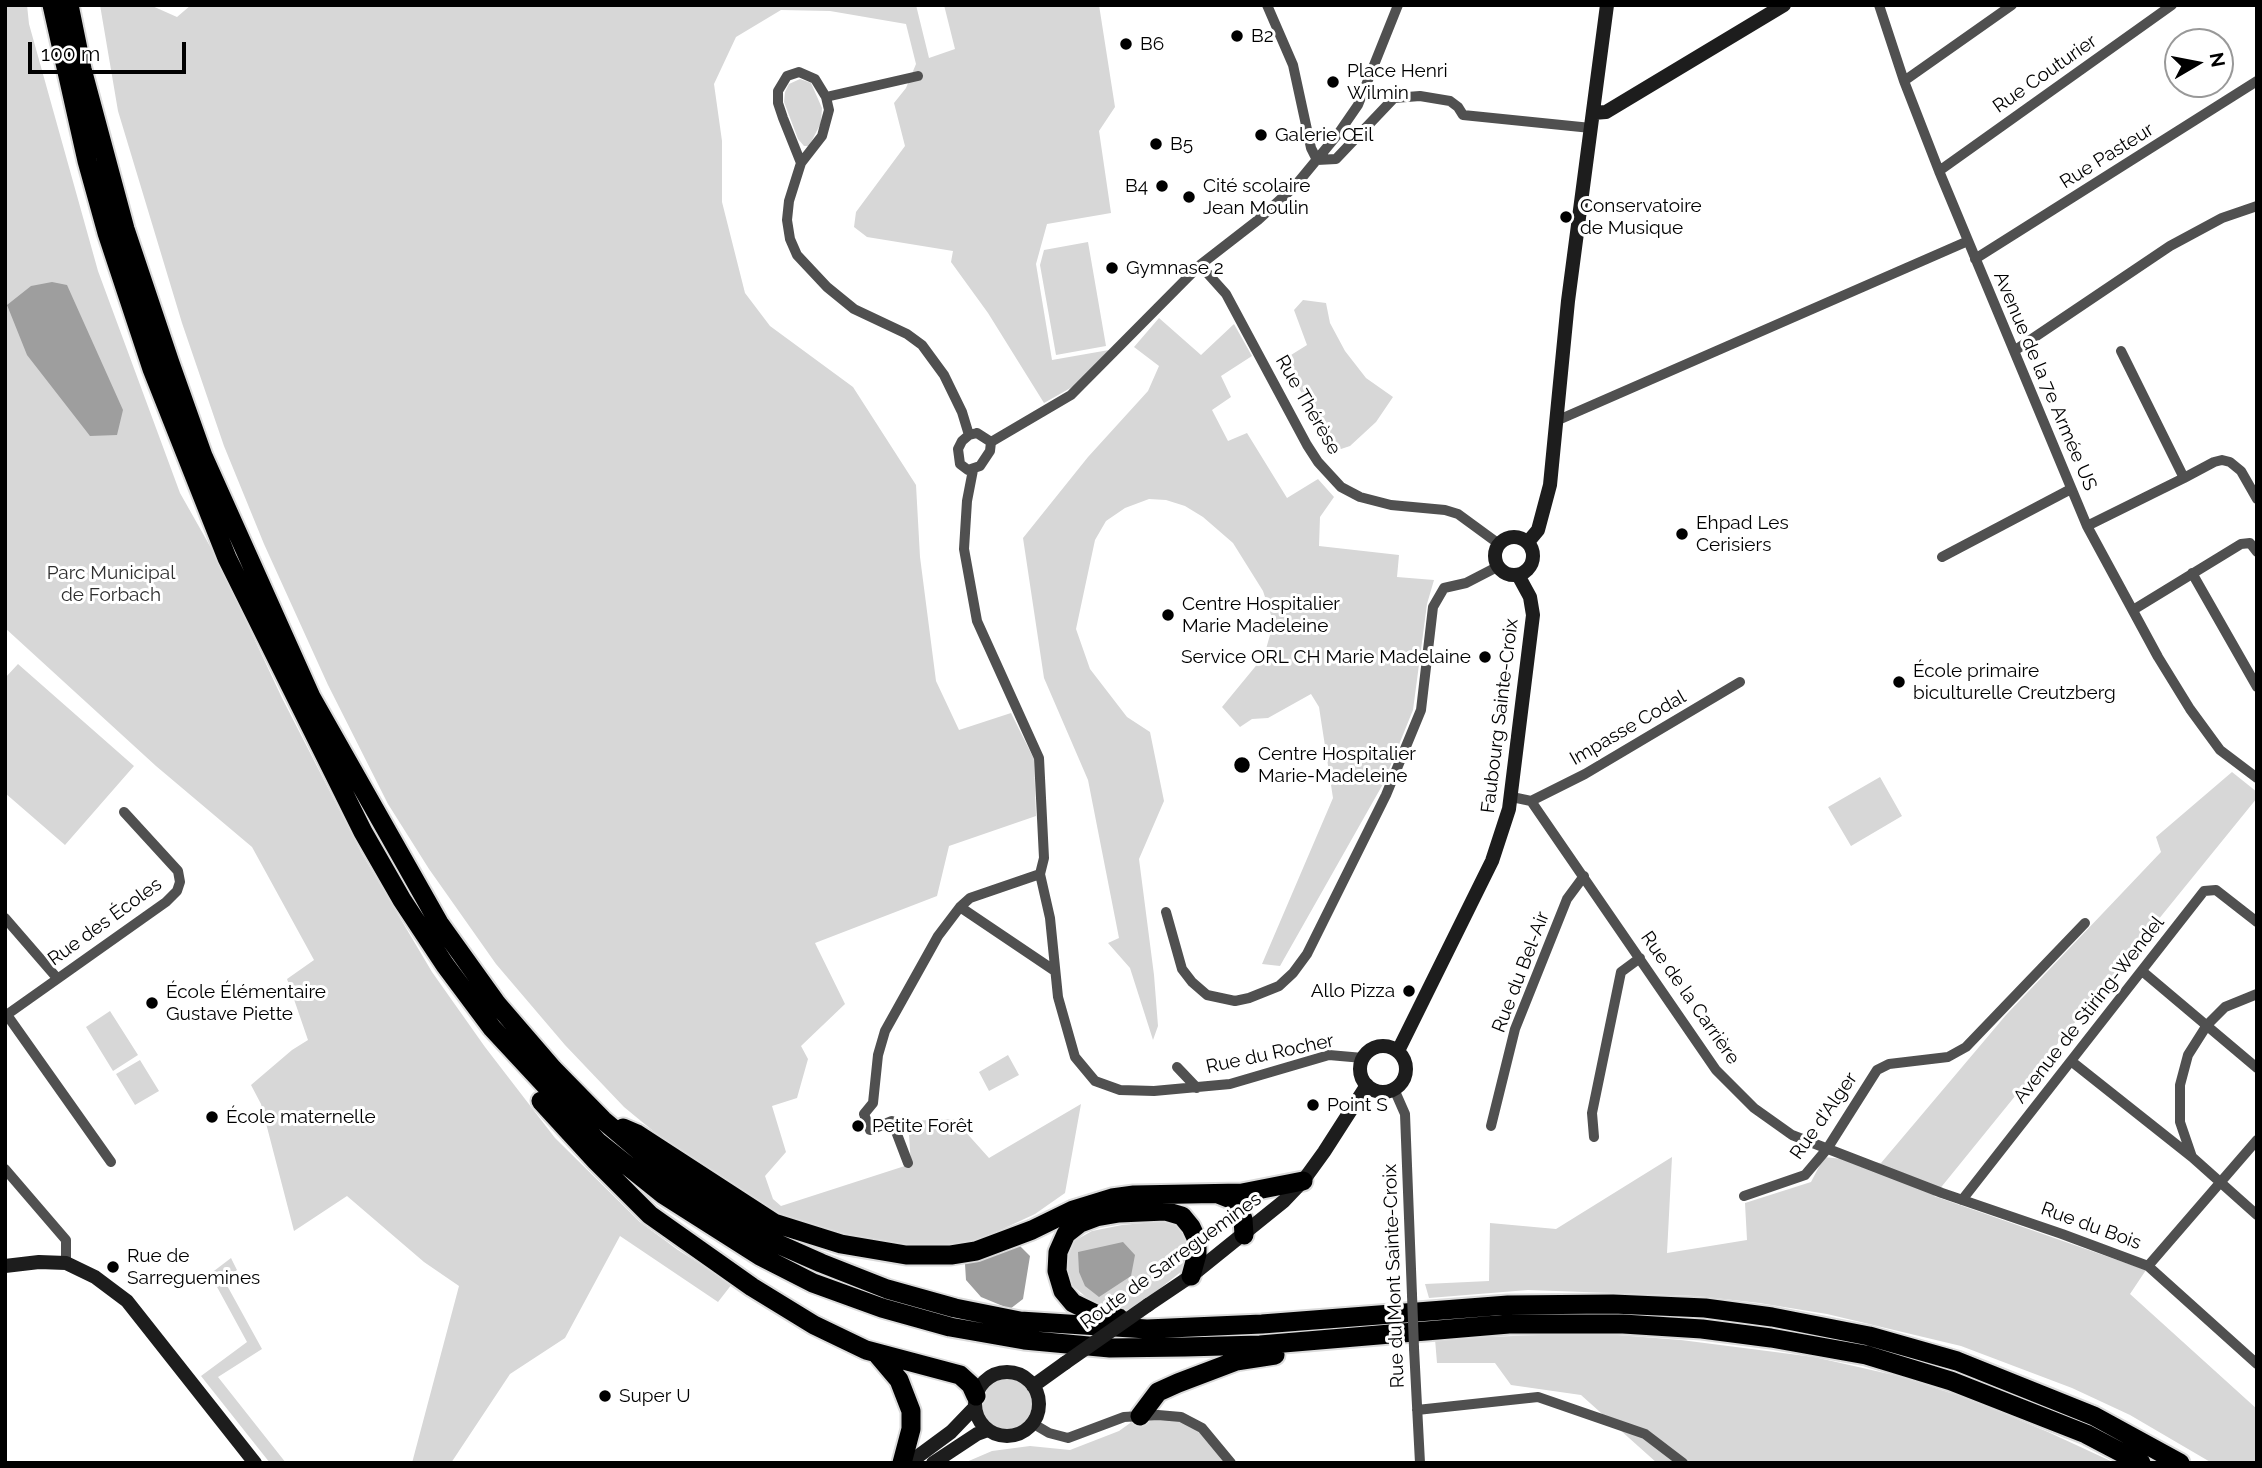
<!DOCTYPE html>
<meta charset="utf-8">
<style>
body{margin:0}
#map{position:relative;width:2262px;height:1468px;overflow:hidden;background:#fff;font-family:Raleway,sans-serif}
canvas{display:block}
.frame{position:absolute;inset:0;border:7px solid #000;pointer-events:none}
.north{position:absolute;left:2164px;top:28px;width:70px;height:70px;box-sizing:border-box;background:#fff;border:2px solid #999;border-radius:50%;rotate:80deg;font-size:19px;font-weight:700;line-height:28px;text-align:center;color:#000}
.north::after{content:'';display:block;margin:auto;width:24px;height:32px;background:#000;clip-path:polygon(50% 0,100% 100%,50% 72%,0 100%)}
.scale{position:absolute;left:28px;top:42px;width:158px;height:32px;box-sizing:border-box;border:4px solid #000;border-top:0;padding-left:9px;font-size:21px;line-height:24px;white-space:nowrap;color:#000;-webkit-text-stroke:5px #fff;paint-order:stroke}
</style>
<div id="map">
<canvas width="2262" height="1468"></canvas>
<div class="frame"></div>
<div class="north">N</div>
<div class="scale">100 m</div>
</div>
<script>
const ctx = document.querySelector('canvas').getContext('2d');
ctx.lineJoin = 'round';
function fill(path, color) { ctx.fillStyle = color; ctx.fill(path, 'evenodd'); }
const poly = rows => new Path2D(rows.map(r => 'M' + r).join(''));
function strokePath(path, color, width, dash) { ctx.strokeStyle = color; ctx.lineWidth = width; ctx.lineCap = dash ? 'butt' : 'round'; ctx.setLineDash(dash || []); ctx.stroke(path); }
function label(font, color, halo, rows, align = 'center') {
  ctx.font = font + ' Raleway,sans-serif'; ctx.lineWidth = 6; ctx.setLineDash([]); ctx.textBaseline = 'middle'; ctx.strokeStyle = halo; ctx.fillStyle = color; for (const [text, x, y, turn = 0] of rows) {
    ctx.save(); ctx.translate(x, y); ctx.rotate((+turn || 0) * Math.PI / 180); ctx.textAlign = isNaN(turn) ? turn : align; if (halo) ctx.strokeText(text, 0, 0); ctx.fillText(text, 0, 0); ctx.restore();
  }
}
const green = poly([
 [5,5,27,5,29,24,98,271,180,493,215,555,282,698,361,852,432,972,485,1047,555,1138,640,1222,678,1250,732,1284,718,1302,620,1236,565,1338,510,1374,451,1463,412,1463,459,1286,424,1262,347,1196,294,1231,261,1104,251,1085,292,1050,308,1040,287,979,314,960,252,847,156,766,5,628],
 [100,5,150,5,177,17,191,5,916,5,929,58,955,49,944,5,1099,5,1115,107,1099,131,1111,213,1047,224,1036,264,1052,360,1109,350,1074,386,1044,403,988,313,951,262,953,251,867,237,854,227,856,212,905,146,894,103,906,88,916,64,906,24,830,11,781,10,736,37,714,84,722,141,722,202,745,293,770,326,853,387,916,485,920,557,936,681,959,730,1011,713,1034,759,1036,816,949,846,937,896,815,943,845,1004,801,1046,808,1059,797,1098,772,1106,786,1152,765,1176,773,1199,781,1206,911,1164,908,1121,954,1119,989,1158,1081,1104,1065,1193,1035,1214,979,1240,952,1245,914,1246,877,1242,791,1223,675,1149,624,1107,565,1045,496,964,429,869,388,804,328,685,264,544,224,446,182,323,118,111],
 [800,79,811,83,822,108,821,123,809,146,804,146,798,139,784,102,785,92,789,84],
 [1088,242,1106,346,1056,355,1040,265,1044,250],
 [1303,300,1326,303,1330,323,1345,351,1366,378,1393,397,1376,422,1350,446,1341,449,1330,443,1283,360,1307,345,1294,310],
 [1159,318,1201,355,1234,324,1252,356,1221,376,1231,397,1212,410,1228,441,1247,433,1287,498,1318,479,1334,497,1320,517,1319,546,1399,555,1397,577,1434,580,1427,604,1413,710,1383,784,1280,966,1262,964,1333,798,1319,707,1311,694,1268,718,1252,719,1240,727,1222,707,1264,656,1270,635,1271,615,1263,591,1233,543,1203,517,1185,506,1166,500,1149,499,1125,508,1106,521,1095,540,1076,629,1090,669,1127,717,1150,732,1164,801,1139,859,1154,975,1158,1026,1153,1040,1130,968,1108,943,1119,938,1088,780,1044,678,1023,538,1088,457,1148,391,1159,366,1134,347],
 [18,664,134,766,65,845,5,793,5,678],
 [2232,772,2257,792,2257,798,1934,1196,2146,1270,2130,1294,2257,1409,2257,1463,2212,1463,2130,1415,2072,1388,1961,1346,1827,1314,1759,1303,1697,1296,1584,1292,1528,1290,1429,1298,1425,1284,1489,1281,1490,1223,1556,1229,1672,1157,1667,1253,1747,1240,1745,1203,1811,1182,1824,1157,1881,1163,2006,1015,2161,852,2156,837],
 [1880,777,1902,816,1851,846,1828,807],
 [110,1011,138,1055,113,1071,86,1027],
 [1008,1055,1019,1075,989,1091,979,1072],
 [140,1060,159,1091,135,1105,116,1074],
 [1165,1221,1179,1226,1188,1238,1187,1267,1133,1310,1100,1309,1073,1286,1067,1271,1067,1253,1074,1241,1092,1231,1122,1225],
 [231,1258,237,1270,224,1280,262,1349,218,1377,286,1463,270,1463,201,1376,247,1342,210,1274],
 [1592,1333,1681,1340,1814,1357,1898,1376,1969,1399,2048,1432,2115,1463,1657,1463,1581,1395,1511,1385,1495,1363,1437,1363,1435,1339],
 '980 1404a26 26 0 1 1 52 0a26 26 0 1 1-52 0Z',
 [1140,1416,1181,1417,1202,1428,1231,1463,964,1463,992,1451,1030,1446,1070,1450,1119,1431]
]);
const water = poly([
 [52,282,67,285,123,410,117,435,90,436,27,355,7,305,31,286],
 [1123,1242,1135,1255,1131,1276,1099,1297,1085,1286,1079,1272,1078,1252],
 [1020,1246,1030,1256,1023,1299,1010,1309,981,1297,966,1280,965,1264]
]);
const minor = poly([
 [1267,5,1293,65,1311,148,1317,160],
 [1879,5,1904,81,1939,171,2087,526,2158,657,2190,709,2220,750,2257,778],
 [1904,81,2012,5],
 [826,97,918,76],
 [1317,160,1336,159,1394,98,1420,96,1450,101,1458,107,1463,115,1591,128],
 [801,163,783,118,778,103,778,91,787,76,799,72,815,79,826,97,829,110,822,136,801,163,789,201,787,220,790,239,797,255,827,287,854,309,907,334,922,345,944,375,962,412,969,435],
 [1939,171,2172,5],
 [1975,259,2257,81],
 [1200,265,1226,294,1307,445,1318,462,1341,487,1360,497,1391,505,1445,510,1458,514,1499,544],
 [2014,351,2170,246,2222,218,2257,206],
 [1556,421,1968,241],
 [977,433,991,442,990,451,980,466,968,470,960,464,958,449,962,441,969,435,977,433],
 [991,442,1071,395,1200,265,1258,220,1295,186,1338,134,1358,105,1398,5],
 [973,470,967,501,964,549,977,621,1039,758,1044,858,1040,874,1050,918,1058,997,1075,1057,1095,1081,1120,1090,1154,1091,1230,1084,1329,1055,1363,1058],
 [2184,478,2214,462,2222,460,2230,462,2241,471,2257,499],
 [2087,526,2184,478,2121,351],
 [1942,557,2071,489],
 [2192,573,2257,687],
 [2133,610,2241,544,2250,543,2257,552],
 [1512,797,1531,801,1716,1070,1754,1108,1792,1135,1942,1193,2062,1234,2148,1266,2257,1364],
 [1531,801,1585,774,1740,682],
 [960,907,1055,971],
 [1166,912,1182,969,1192,982,1207,995,1235,1001,1249,998,1279,986,1293,973,1307,954,1386,795,1421,710,1433,607,1444,588,1466,583,1497,567],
 [5,918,57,978],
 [2142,971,2257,1068],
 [7,1015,111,1162],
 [5,1016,166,902,177,891,180,882,178,871,124,812],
 [2071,1061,2192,1157,2257,1215],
 [1177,1067,1197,1088],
 [1394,1089,1405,1114,1412,1295],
 [1491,1126,1515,1029,1567,899,1584,876],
 [1594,1137,1592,1113,1621,972,1640,958],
 [2192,1157,2180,1122,2180,1085,2188,1055,2207,1025,2225,1007,2257,994],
 [908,1163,892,1121,870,1130,864,1114,873,1103,878,1055,885,1031,938,936,960,907,970,898,1040,874],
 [5,1169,66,1240,66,1263],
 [1744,1196,1805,1175,1827,1149,1877,1070,1889,1064,1948,1057,1966,1047,2085,923],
 [1962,1200,2204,891,2216,890,2257,922],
 [2148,1266,2257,1140],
 [1414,1348,1420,1463],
 [1417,1410,1538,1397,1645,1434,1683,1463],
 [1032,1423,1049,1433,1068,1438,1124,1417,1158,1415,1181,1417,1202,1428,1231,1463]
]);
const secondary = poly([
 [1593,113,1606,112,1784,5],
 '1495 556a19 19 0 1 1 38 0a19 19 0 1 1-38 0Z',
 [1528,542,1538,530,1550,485,1568,301,1607,5],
 '1360 1069a23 23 0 1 1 46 0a23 23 0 1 1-46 0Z',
 [1398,1051,1492,861,1509,809,1533,615,1530,597,1518,575],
 [5,1266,39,1262,66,1263,95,1277,127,1301,255,1463],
 [1148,1305,1191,1276,1284,1201,1303,1181,1324,1152,1367,1085],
 '975 1404a32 32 0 1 1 64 0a32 32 0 1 1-64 0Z',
 [1033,1386,1065,1363],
 [909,1463,951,1432,975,1407],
 [933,1463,977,1434,988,1430]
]);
const motorway = poly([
 [52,5,87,161,107,233,152,369,227,558,363,832,402,900,445,965,492,1028,598,1142,664,1195,760,1256,813,1283,882,1308,950,1327,1024,1340,1110,1348,1185,1347,1260,1345,1509,1324,1623,1324,1702,1329,1771,1338,1866,1355,1951,1381,2086,1434,2141,1463],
 [69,5,82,69,125,229,170,363,203,456,311,697,439,923,497,1004,553,1069,603,1120,674,1180,769,1240,821,1263,887,1289,955,1308,1020,1321,1147,1329,1262,1324,1508,1305,1613,1304,1705,1308,1772,1317,1869,1336,1957,1361,2094,1416,2180,1463],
 [541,1101,596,1161,650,1215,752,1287,814,1325,866,1350,960,1375,971,1385,976,1396],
 [623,1128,637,1134,774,1223,841,1244,906,1255,951,1255,976,1251,1032,1230,1073,1210,1112,1198,1134,1195,1242,1193,1303,1181],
 [1218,1194,1233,1200,1239,1209,1243,1219,1244,1235],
 [1119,1318,1100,1316,1073,1303,1063,1291,1057,1271,1058,1252,1066,1234,1080,1223,1096,1217,1119,1213,1165,1211,1182,1216,1191,1227,1197,1240,1197,1254,1191,1276],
 [877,1354,899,1380,911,1411,911,1429,902,1463],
 [1140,1416,1158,1392,1178,1383,1236,1361,1275,1355]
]);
const minorBridge = poly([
 [1412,1295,1414,1348]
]);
const secondaryBridge = poly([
 [1065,1363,1148,1305]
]);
const markers = [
 [1237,36,7,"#000"],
 [1126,44,7,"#000"],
 [1333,82,7,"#000"],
 [1261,135,7,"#000"],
 [1156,144,7,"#000"],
 [1162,186,7,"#000"],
 [1189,197,7,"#000"],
 [1566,217,7,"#000"],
 [1112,268,7,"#000"],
 [1682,534,7,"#000"],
 [1168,615,7,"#000"],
 [1485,657,7,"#000"],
 [1899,682,7,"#000"],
 [1242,765,9,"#000"],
 [1409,991,7,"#000"],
 [152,1003,7,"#000"],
 [1313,1105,7,"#000"],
 [212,1117,7,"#000"],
 [858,1126,7,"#000"],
 [113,1267,7,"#000"],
 [605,1396,7,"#000"]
];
const poiNames = [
 ["B2",1251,36],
 ["B6",1140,44],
 ["Place Henri",1347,71],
 ["Wilmin",1347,93],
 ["Galerie Œil",1275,135],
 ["B5",1170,144],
 ["B4",1148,186,"right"],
 ["Cité scolaire",1203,186],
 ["Jean Moulin",1203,208],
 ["Conservatoire",1580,206],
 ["de Musique",1580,228],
 ["Gymnase 2",1126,268],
 ["Ehpad Les",1696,523],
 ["Cerisiers",1696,545],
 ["Centre Hospitalier",1182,604],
 ["Marie Madeleine",1182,626],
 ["Service ORL CH Marie Madelaine",1471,657,"right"],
 ["École primaire",1913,671],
 ["biculturelle Creutzberg",1913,693],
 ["Centre Hospitalier",1258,754],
 ["Marie-Madeleine",1258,776],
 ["Allo Pizza",1395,991,"right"],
 ["École Élémentaire",166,992],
 ["Gustave Piette",166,1014],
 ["Point S",1327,1105],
 ["École maternelle",226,1117],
 ["Petite Forêt",872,1126],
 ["Rue de",127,1256],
 ["Sarreguemines",127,1278],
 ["Super U",619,1396]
];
const streetNames = [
 ["Rue Couturier",2045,74,-35],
 ["Rue Pasteur",2107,156,-32],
 ["Avenue de la 7e Armée US",2045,381,67],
 ["Rue Thérèse",1308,405,60],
 ["Faubourg Sainte-Croix",1500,716,-83],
 ["Impasse Codal",1628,728,-30],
 ["Rue des Écoles",105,922,-36],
 ["Rue du Bel-Air",1521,972,-69],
 ["Rue de la Carrière",1690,998,55],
 ["Avenue de Stiring-Wendel",2089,1010,-52],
 ["Rue du Rocher",1270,1054,-12],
 ["Rue d'Alger",1824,1116,-55],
 ["Rue du Bois",2091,1226,20],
 ["Route de Sarreguemines",1171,1261,-36],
 ["Rue du Mont Sainte-Croix",1394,1276,-92]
];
const parkNames = [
 ["Parc Municipal",111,573],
 ["de Forbach",111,595]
];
fill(green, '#d7d7d7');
fill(water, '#9e9e9e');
strokePath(motorway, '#dbdbdb', 23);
strokePath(minor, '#505050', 10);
strokePath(secondary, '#1d1d1d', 14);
strokePath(motorway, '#000', 19);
strokePath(minorBridge, '#505050', 10);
strokePath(secondaryBridge, '#1d1d1d', 14);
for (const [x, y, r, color] of markers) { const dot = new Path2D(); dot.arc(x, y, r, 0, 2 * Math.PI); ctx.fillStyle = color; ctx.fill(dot); strokePath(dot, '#fff', 2.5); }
label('19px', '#000', '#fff', poiNames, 'left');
label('19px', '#000', '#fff', streetNames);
label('19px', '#2e2e2e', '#fff', parkNames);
</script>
